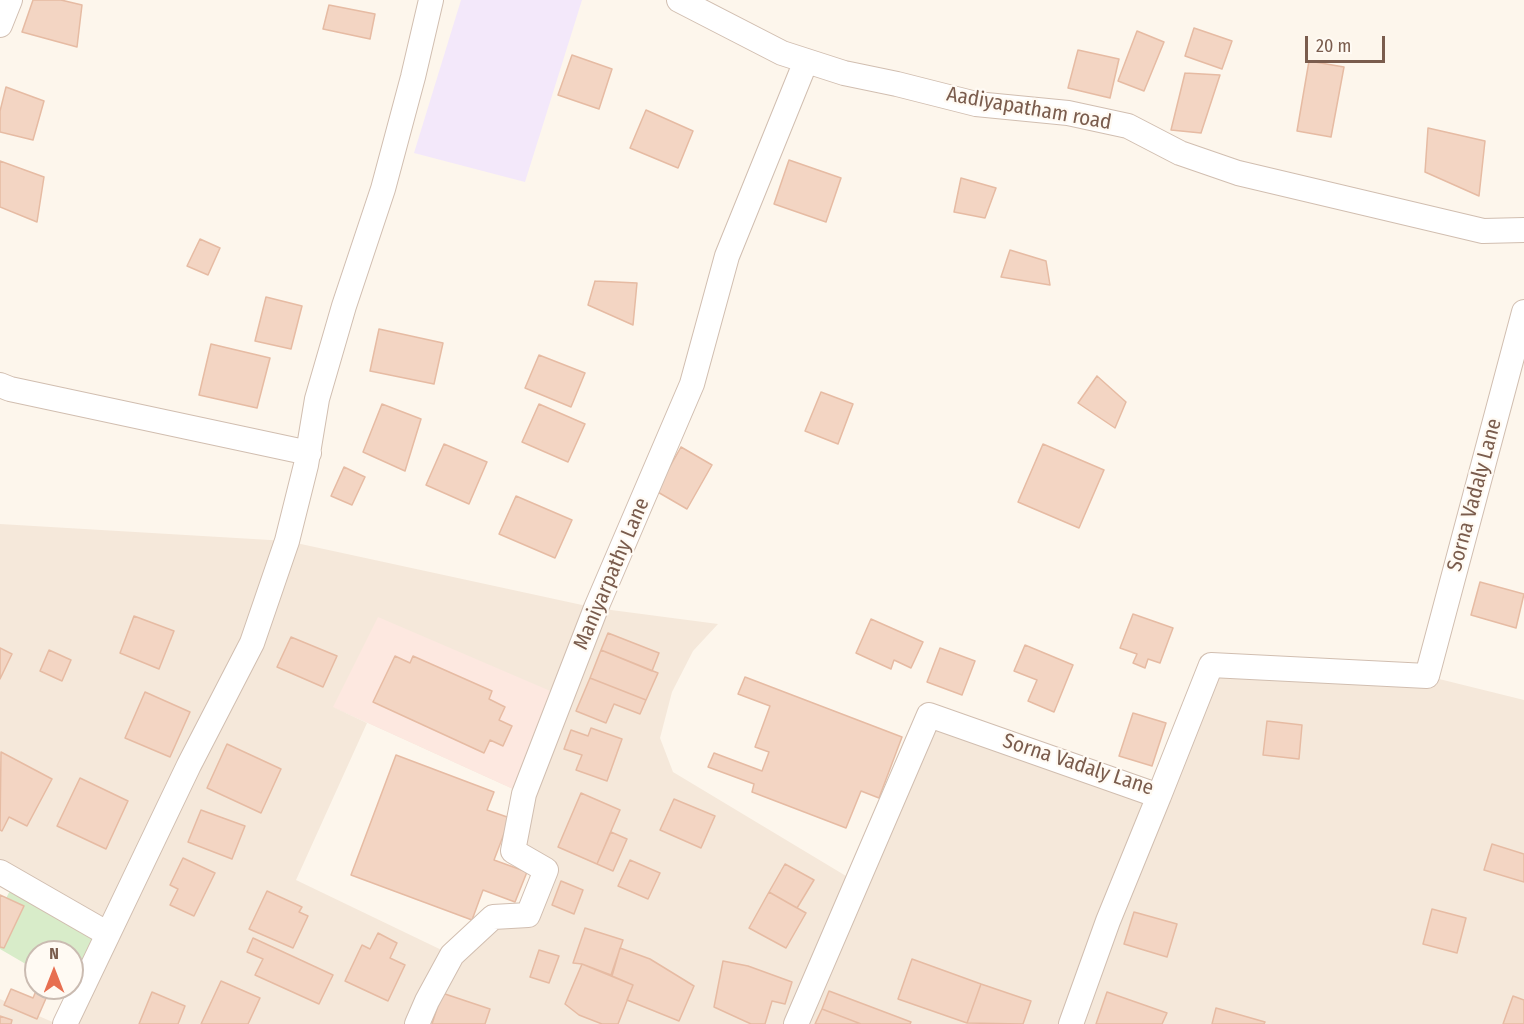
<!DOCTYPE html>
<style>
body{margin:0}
#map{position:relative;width:1524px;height:1024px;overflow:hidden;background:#fdf6ec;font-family:"Fira Sans Condensed",sans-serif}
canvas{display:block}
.north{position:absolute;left:24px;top:940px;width:60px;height:60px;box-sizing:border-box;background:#fffaf3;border:2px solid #cabbb1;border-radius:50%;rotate:0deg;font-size:16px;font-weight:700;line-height:24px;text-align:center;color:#7a5c4d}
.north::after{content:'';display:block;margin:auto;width:21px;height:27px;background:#e76f51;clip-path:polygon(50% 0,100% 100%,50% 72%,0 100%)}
.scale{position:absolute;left:1305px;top:36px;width:80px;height:27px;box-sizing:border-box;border:3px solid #7a5c4d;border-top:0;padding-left:8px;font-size:18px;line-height:21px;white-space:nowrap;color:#7a5c4d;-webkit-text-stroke:4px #fffaf3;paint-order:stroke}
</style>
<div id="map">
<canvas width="1524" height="1024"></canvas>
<div class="north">N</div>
<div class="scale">20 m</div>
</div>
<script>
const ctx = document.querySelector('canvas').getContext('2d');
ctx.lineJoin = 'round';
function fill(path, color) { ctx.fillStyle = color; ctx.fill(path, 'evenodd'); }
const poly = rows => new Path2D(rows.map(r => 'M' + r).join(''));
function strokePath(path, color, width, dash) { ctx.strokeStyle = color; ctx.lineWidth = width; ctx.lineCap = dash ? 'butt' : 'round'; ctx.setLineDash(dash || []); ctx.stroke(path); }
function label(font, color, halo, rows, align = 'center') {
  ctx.font = font + ' "Fira Sans Condensed",sans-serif'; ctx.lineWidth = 4.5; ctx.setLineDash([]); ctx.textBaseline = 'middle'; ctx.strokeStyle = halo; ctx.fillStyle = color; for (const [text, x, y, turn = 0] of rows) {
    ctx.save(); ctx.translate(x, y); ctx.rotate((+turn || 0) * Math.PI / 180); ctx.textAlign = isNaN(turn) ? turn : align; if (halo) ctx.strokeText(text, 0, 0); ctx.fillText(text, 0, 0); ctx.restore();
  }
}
const residential = poly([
 [0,524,287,541,596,608,718,624,693,651,672,692,660,738,673,772,856,882,929,715,1158,796,1211,665,1427,676,1524,700,1524,1024,65,1024,108,934,0,872],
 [333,707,524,794,513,851,546,870,528,915,493,917,452,955,296,880,367,723],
 [0,999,57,1024,0,1024]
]);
const commercial = poly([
 [378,617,562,696,524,794,333,707]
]);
const education = poly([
 [461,0,582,0,525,182,414,153]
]);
const green = poly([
 [15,881,108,934,79,996,66,988,72,988,72,952,36,952,36,970,0,949,0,910]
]);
const building = poly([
 [33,0,61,0,82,5,77,47,22,32,33,0],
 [329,5,375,14,370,39,323,29,329,5],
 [1194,28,1232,41,1222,69,1185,56,1194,28],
 [1137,31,1164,42,1144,91,1118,81,1137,31],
 [1078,50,1119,59,1110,98,1068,88,1078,50],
 [572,55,612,69,599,109,558,95,572,55],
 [1309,61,1344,67,1331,137,1297,131,1309,61],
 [1185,73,1220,75,1201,133,1171,130,1185,73],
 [6,87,44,101,33,140,0,132,0,111,6,87],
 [646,110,693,131,678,168,630,148,646,110],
 [1428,128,1485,141,1479,196,1425,172,1428,128],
 [789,160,841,178,826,222,774,204,789,160],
 [0,161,44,177,37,222,0,207,0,161],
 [961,178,996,188,985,218,954,212,961,178],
 [200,239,220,248,208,275,187,266,200,239],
 [1010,250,1046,261,1050,285,1001,277,1010,250],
 [595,281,637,283,633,325,588,305,595,281],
 [266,297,302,306,291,349,255,341,266,297],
 [379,329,443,343,434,384,370,371,379,329],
 [211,344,270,358,257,408,199,395,211,344],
 [539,355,585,373,571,407,525,388,539,355],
 [1097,376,1126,402,1115,428,1078,403,1097,376],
 [821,392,853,404,838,444,805,431,821,392],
 [382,404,421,419,405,471,363,452,382,404],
 [539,404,585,424,568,462,522,442,539,404],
 [444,444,487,462,469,504,426,485,444,444],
 [1043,444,1104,470,1079,528,1018,502,1043,444],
 [681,447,712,465,687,509,656,491,681,447],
 [344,467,365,477,352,505,331,496,344,467],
 [516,496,572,520,555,558,499,534,516,496],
 [1480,582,1524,594,1516,628,1471,615,1480,582],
 [1133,614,1173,628,1160,663,1148,659,1145,668,1133,663,1137,654,1120,648,1133,614],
 [134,616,174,631,159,669,120,653,134,616],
 [871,619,923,642,911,668,894,660,891,669,856,653,871,619],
 [608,633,659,653,652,671,601,650,608,633],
 [291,637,337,656,323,687,277,667,291,637],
 [1025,645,1073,665,1054,712,1028,701,1037,680,1014,671,1025,645],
 [0,648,12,654,0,679,0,648],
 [940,648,975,661,962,695,927,682,940,648],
 [49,650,71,660,62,681,40,671,49,650],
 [601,650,658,673,646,700,590,678,601,650],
 [395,656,410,663,413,656,492,691,489,699,505,707,499,720,512,726,503,746,490,740,484,753,373,702,395,656],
 [745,677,902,737,879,798,861,791,846,828,752,792,754,784,708,767,714,753,762,771,769,752,755,747,770,706,738,694,745,677],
 [590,678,646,700,640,714,614,704,606,723,576,711,590,678],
 [145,692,190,712,170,757,125,738,145,692],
 [1133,713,1166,723,1152,766,1119,756,1133,713],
 [1267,721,1302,725,1299,759,1263,755,1267,721],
 [591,728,622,739,607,781,576,770,582,755,564,749,571,730,588,736,591,728],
 [227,744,281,769,261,813,207,788,227,744],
 [1,752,52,779,27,826,9,817,2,831,0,830,1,752],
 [396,755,494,792,487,810,510,818,494,860,527,872,515,902,483,890,472,920,351,875,396,755],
 [80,778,128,801,106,849,57,826,80,778],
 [581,793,620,810,597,864,558,847,581,793],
 [674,799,715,816,701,848,660,830,674,799],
 [201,810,245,826,232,859,188,842,201,810],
 [611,832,627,839,613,871,597,864,611,832],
 [1492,844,1524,854,1524,882,1484,870,1492,844],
 [183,858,215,873,194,916,170,905,178,889,170,885,183,858],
 [630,860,660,873,648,899,618,886,630,860],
 [785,864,814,880,797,908,769,892,785,864],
 [561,881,583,890,574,914,552,905,561,881],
 [267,891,302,907,299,912,308,916,293,948,249,929,267,891],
 [769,892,806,913,786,948,749,928,769,892],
 [0,895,24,906,4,948,0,947,0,895],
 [1432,909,1466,918,1457,953,1423,944,1432,909],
 [1134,912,1177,924,1167,957,1124,944,1134,912],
 [585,928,623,940,611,975,582,964,573,963,585,928],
 [378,933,397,943,390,958,405,965,388,1001,345,981,362,945,370,949,378,933],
 [253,938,333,975,319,1004,255,975,263,959,247,952,253,938],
 [620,948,650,959,694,986,679,1021,627,1000,633,985,612,976,620,948],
 [539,950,559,956,549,983,530,977,539,950],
 [912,959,981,984,967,1023,898,999,912,959],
 [723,961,748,966,792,982,785,1004,772,1001,765,1024,751,1024,714,1007,723,961],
 [36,963,36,983,28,978,36,963],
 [582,964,633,985,618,1024,602,1024,579,1015,565,1004,582,964],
 [221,981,260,998,248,1024,201,1024,221,981],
 [981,984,1031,1001,1023,1024,967,1023,981,984],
 [11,989,33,998,36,991,47,996,37,1019,4,1005,11,989],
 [829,991,911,1022,910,1024,861,1024,822,1009,829,991],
 [152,992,185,1006,178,1024,139,1024,152,992],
 [1107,992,1167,1013,1162,1024,1096,1024,1107,992],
 [442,993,490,1009,485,1024,432,1024,442,993],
 [1513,996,1524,1000,1524,1024,1503,1024,1513,996],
 [1216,1008,1265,1022,1264,1024,1212,1024,1216,1008],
 [822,1009,861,1024,815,1024,822,1009],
 [0,1016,12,1020,11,1024,0,1024,0,1016]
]);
const street = poly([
 [679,0,782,53,844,73,897,84,976,104,1068,113,1128,126,1180,153,1238,173,1483,231,1524,230],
 [0,25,10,0],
 [0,385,10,389,309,453],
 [0,872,108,934],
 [65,1024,189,765,252,643,287,541,306,465,317,399,344,306,383,189,413,77,431,0],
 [417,1024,427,1001,452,955,493,917,528,915,546,870,513,851,524,794,596,608,692,384,727,256,806,61],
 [796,1024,929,715,1159,796,1211,665,1427,676,1524,312],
 [1071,1024,1108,921,1159,796]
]);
const streetNames = [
 ["Aadiyapatham road",1029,109,10],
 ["Sorna Vadaly Lane",1475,495,-75],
 ["Maniyarpathy Lane",612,574,-67],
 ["Sorna Vadaly Lane",1078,765,18]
];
fill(residential, '#f5e8da');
fill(commercial, '#fde8e0');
fill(education, '#f3e8fa');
fill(green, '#d8ecc9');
fill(building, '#f3d5c3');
strokePath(building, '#e6bba3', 1.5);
strokePath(street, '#d1beb0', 26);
strokePath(street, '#fff', 24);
label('21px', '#7a5c4d', '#fffaf3', streetNames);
</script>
